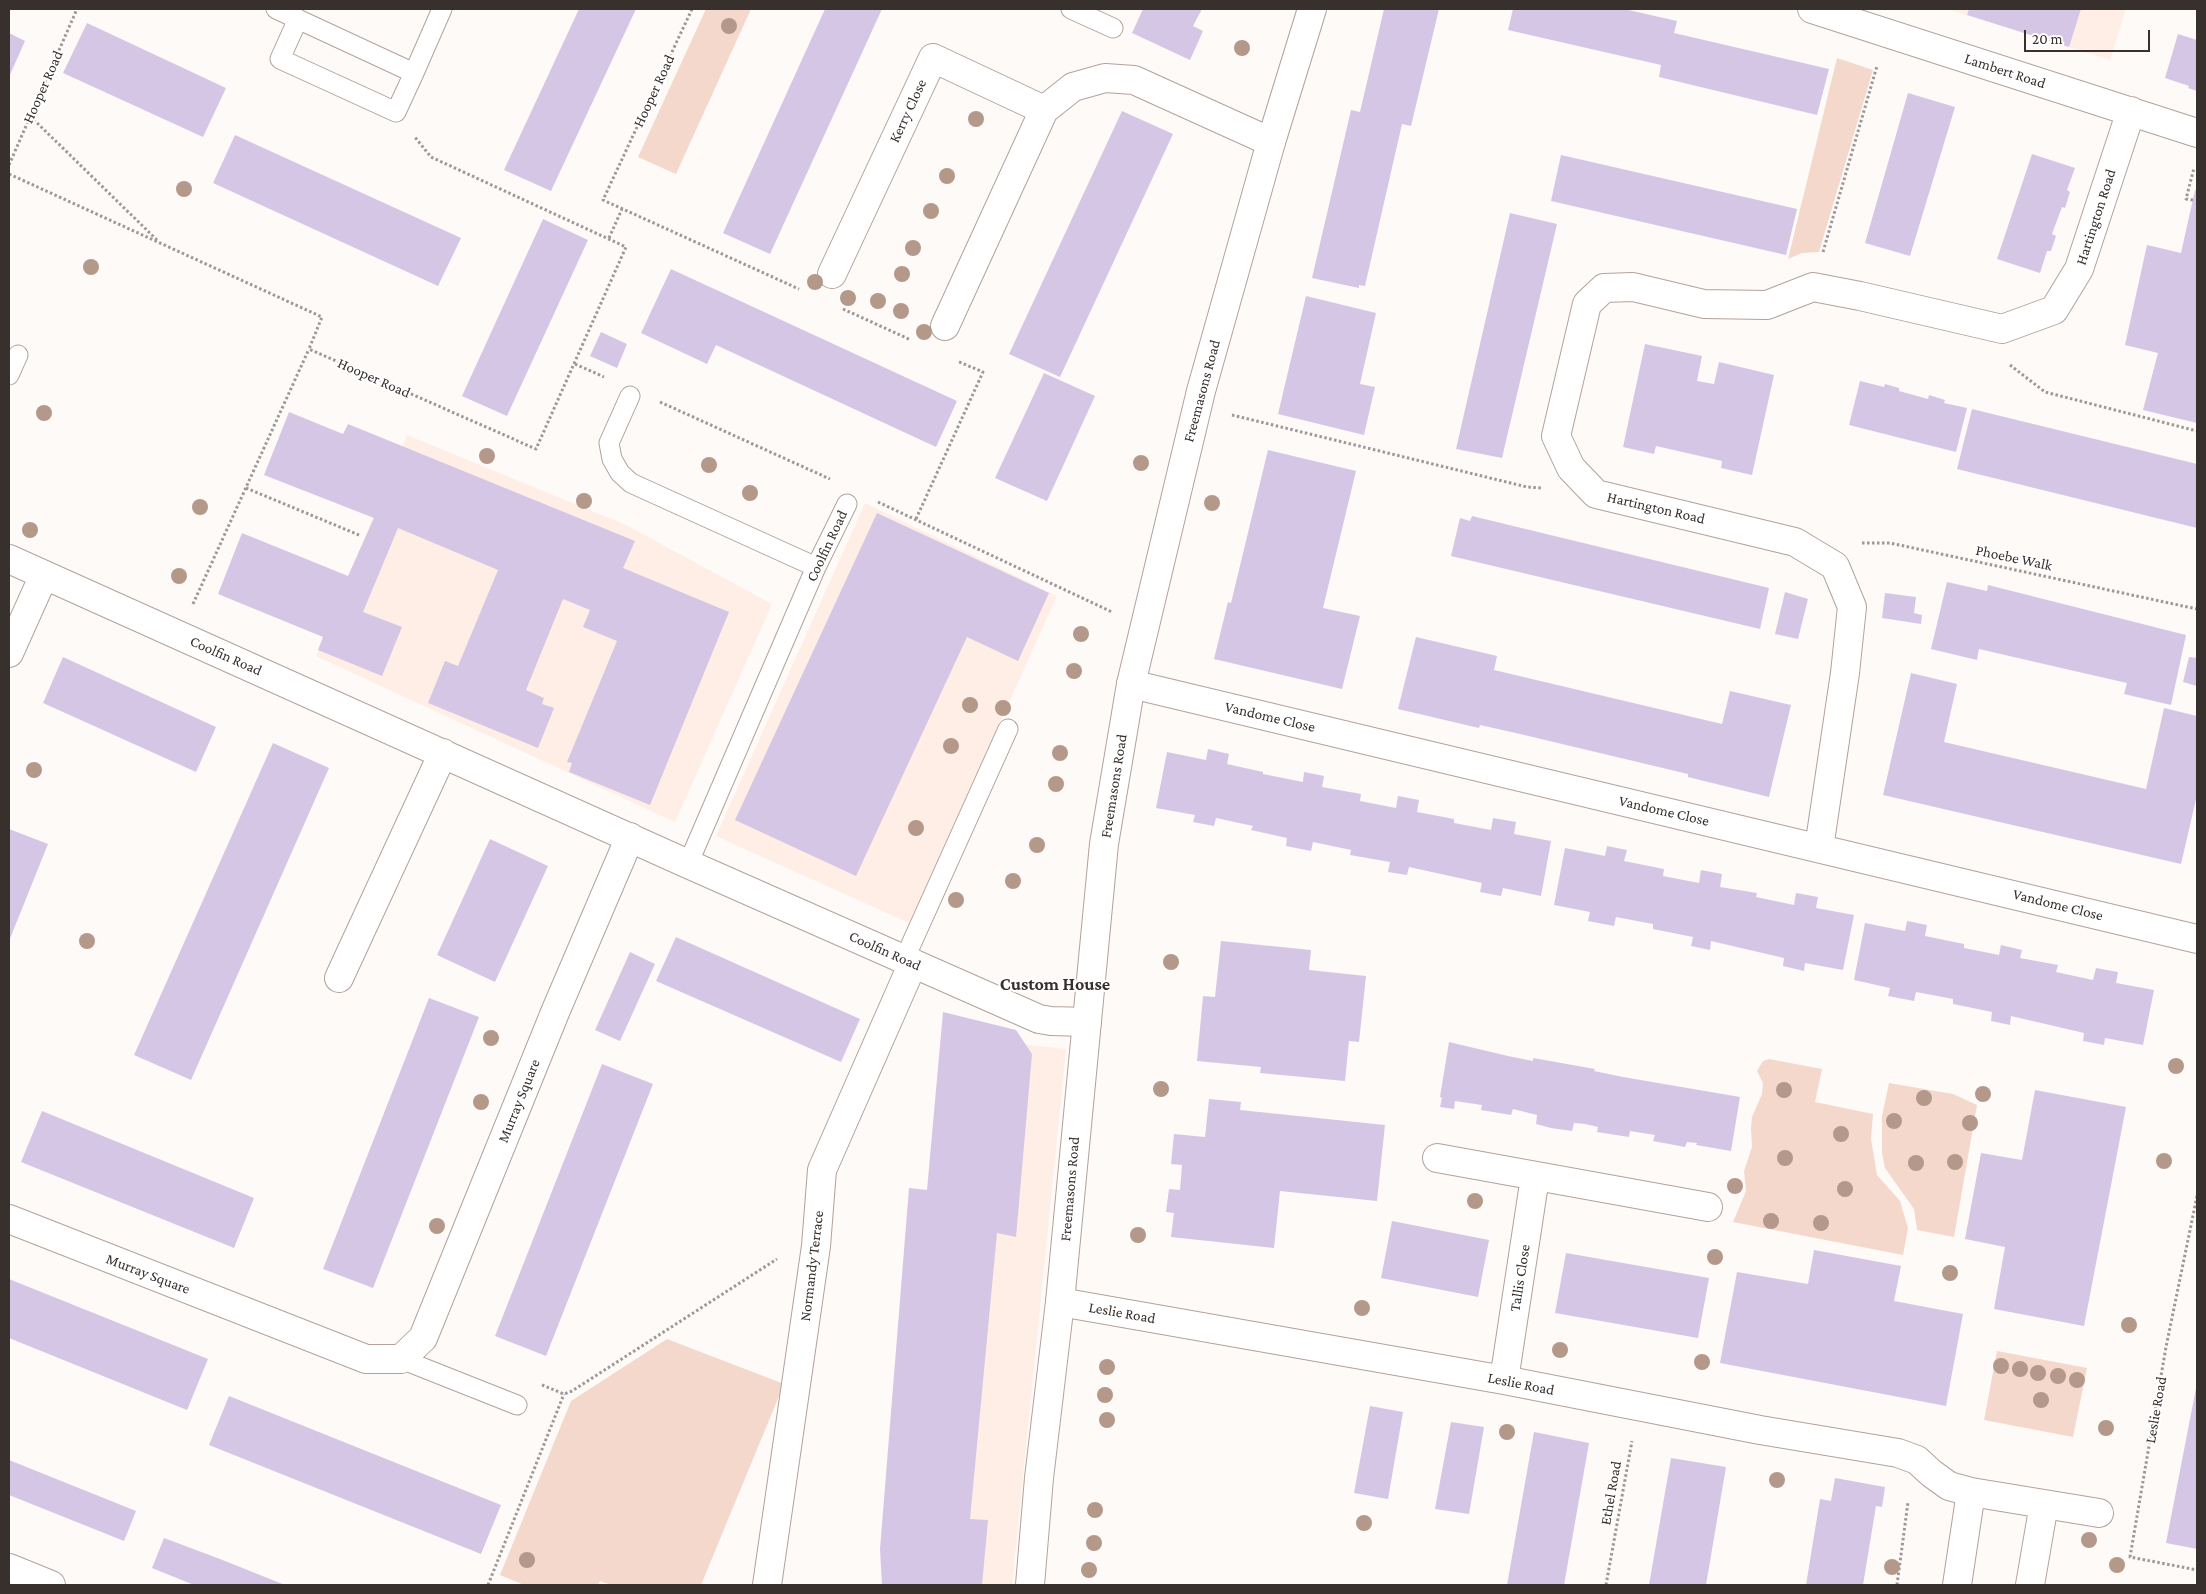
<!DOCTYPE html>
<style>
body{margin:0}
#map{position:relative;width:2206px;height:1594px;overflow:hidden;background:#fefaf8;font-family:"Crimson Pro",serif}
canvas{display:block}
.frame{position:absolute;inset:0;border:10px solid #37302d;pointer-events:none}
.scale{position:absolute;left:2024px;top:30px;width:126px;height:22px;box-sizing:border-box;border:2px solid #37302d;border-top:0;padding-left:6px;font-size:15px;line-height:18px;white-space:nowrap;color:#37302d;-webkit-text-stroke:4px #fff;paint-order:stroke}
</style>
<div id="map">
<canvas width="2206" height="1594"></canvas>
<div class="frame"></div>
<div class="scale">20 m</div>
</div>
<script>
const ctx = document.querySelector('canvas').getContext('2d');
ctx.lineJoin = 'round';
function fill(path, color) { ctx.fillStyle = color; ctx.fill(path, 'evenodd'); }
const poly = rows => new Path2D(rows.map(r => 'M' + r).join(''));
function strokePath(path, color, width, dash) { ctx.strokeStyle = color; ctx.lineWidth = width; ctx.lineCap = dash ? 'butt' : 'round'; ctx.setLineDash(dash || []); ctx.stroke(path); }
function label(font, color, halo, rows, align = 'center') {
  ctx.font = font + ' "Crimson Pro",serif'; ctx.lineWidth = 4.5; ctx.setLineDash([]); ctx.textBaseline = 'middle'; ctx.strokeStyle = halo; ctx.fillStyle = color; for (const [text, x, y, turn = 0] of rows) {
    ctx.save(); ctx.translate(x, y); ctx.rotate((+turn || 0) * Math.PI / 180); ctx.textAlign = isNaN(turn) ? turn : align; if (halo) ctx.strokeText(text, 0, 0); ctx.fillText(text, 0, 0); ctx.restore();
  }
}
const built = poly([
 [1948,9,2126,9,2110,60],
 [407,435,626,525,772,604,675,822,316,656],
 [865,503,1057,596,909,923,716,836],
 [1003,1042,1066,1049,1012,1585,959,1585]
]);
const green = poly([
 [706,9,751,9,676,174,638,157],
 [1837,58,1873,70,1819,252,1802,253,1788,259],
 [1769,1059,1822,1069,1815,1102,1873,1114,1871,1139,1877,1175,1900,1201,1908,1228,1903,1255,1733,1222,1746,1191,1744,1171,1752,1147,1751,1128,1752,1117,1762,1094,1763,1083,1757,1071,1763,1061],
 [1889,1083,1953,1094,1977,1105,1954,1237,1917,1230,1914,1209,1885,1168,1882,1153,1882,1116],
 [667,1339,784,1384,701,1585,611,1585,600,1581,598,1585,524,1585,500,1575,571,1401],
 [1997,1351,2087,1368,2073,1437,1984,1420]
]);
const building = poly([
 [579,9,636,9,551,191,504,170],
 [825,9,882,9,770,254,723,233],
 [1143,9,1202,9,1193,26,1203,31,1190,60,1132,33],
 [1384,9,1439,9,1411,126,1402,124,1365,286,1359,285,1359,288,1312,278,1351,110,1360,112],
 [1513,9,1624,9,1677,21,1674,33,1829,69,1817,115,1659,77,1661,65,1508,30],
 [1969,9,2081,9,2069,47,1967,15],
 [87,23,226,88,203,137,63,73],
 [9,33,25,41,9,77],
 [2178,34,2197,40,2197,91,2188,88,2189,86,2165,78],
 [1908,93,1955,107,1910,256,1865,243],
 [1122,111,1173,134,1060,377,1009,354],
 [235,135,461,238,438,286,213,183],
 [2032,154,2075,168,2067,190,2070,192,2065,208,2062,207,2052,234,2056,236,2051,251,2047,251,2040,273,1997,259],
 [1561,155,1797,209,1786,255,1551,201],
 [2195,190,2197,190,2197,423,2143,410,2158,353,2125,345,2147,245,2181,253],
 [1510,213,1557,224,1502,458,1456,449],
 [543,219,588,240,507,416,462,396],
 [671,269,957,401,936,447,716,345,707,364,641,333],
 [1306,296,1376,313,1360,384,1375,387,1364,435,1278,414],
 [601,332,627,344,617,368,590,356],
 [1645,344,1702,356,1697,381,1714,384,1719,362,1774,375,1752,475,1721,468,1722,461,1656,446,1654,454,1623,447],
 [1044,373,1095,396,1047,501,995,478],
 [1860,381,1884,387,1885,384,1899,388,1899,391,1928,399,1929,395,1945,400,1944,403,1967,408,1956,452,1849,425],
 [1972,409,2197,464,2197,528,1957,469],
 [289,412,343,434,348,424,635,541,623,568,729,612,650,805,569,772,572,763,567,762,617,641,583,627,590,610,563,599,526,690,544,698,542,704,554,708,538,748,428,703,445,661,458,666,498,570,398,528,363,612,402,627,382,676,318,650,323,637,218,594,242,533,348,576,374,518,264,475],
 [1268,450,1356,471,1323,608,1360,616,1342,689,1214,659,1228,602,1231,603],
 [877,513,1049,593,1018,661,967,637,856,876,735,820],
 [1472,516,1769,588,1760,629,1451,556,1460,518,1470,521],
 [1947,582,1987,591,1988,585,2186,635,2171,705,2124,694,2127,683,2070,670,1979,649,1977,660,1931,649],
 [1785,592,1808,599,1798,639,1775,634],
 [1885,593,1916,597,1914,613,1922,615,1921,624,1882,618],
 [1416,637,1497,656,1494,670,1722,724,1730,691,1791,705,1769,797,1688,777,1688,774,1520,734,1480,725,1479,728,1398,709],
 [63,657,216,727,196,772,43,703],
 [2189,657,2197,658,2197,686,2183,682],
 [1911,673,1957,684,1944,742,2146,789,2164,708,2197,716,2197,795,2181,864,1883,795],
 [273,743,329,768,191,1080,134,1055],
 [1208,749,1229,754,1227,764,1263,772,1263,774,1303,782,1304,772,1324,776,1322,787,1361,794,1360,801,1396,808,1398,796,1419,800,1417,812,1454,819,1454,823,1491,830,1493,818,1516,822,1514,834,1551,841,1541,896,1503,888,1501,896,1480,892,1482,883,1409,867,1407,875,1388,872,1390,862,1350,855,1351,850,1313,842,1311,851,1286,846,1287,838,1251,830,1253,826,1216,818,1214,826,1193,822,1195,815,1156,808,1167,752,1206,760],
 [9,829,48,844,9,941],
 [490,839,548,866,495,982,437,955],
 [1607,846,1627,850,1624,861,1664,869,1663,876,1699,883,1701,870,1722,874,1720,887,1757,893,1756,897,1794,905,1796,893,1818,897,1816,908,1854,915,1843,970,1805,963,1804,971,1783,966,1784,958,1711,941,1710,950,1691,946,1693,937,1653,929,1653,924,1616,917,1614,926,1588,921,1590,912,1554,905,1565,848,1605,856],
 [1907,921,1927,925,1925,936,1964,944,1964,948,1999,955,2001,945,2022,950,2020,958,2058,965,2056,972,2093,980,2096,968,2118,972,2116,983,2154,990,2143,1045,2105,1038,2104,1045,2083,1041,2084,1033,2011,1016,2010,1025,1991,1021,1992,1012,1953,1004,1953,999,1916,992,1914,1001,1888,996,1890,988,1854,980,1865,923,1905,931],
 [676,937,860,1019,841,1062,656,981],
 [1221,941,1311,950,1309,970,1366,976,1359,1042,1349,1041,1345,1081,1260,1073,1261,1067,1197,1061,1203,996,1215,997],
 [630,952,655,964,620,1041,595,1030],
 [429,998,479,1017,373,1288,323,1269],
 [943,1012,1016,1030,1032,1054,1016,1237,997,1233,970,1519,988,1520,982,1585,882,1585,880,1549,909,1188,927,1190],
 [1449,1042,1508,1056,1533,1061,1533,1058,1595,1069,1594,1071,1623,1077,1740,1097,1731,1151,1696,1145,1697,1143,1687,1142,1685,1147,1653,1141,1655,1135,1630,1131,1629,1137,1597,1132,1598,1127,1585,1124,1574,1123,1572,1131,1551,1128,1536,1124,1537,1115,1513,1109,1511,1115,1481,1110,1482,1105,1455,1101,1454,1109,1440,1107,1442,1098,1440,1097],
 [602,1064,653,1084,546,1356,495,1336],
 [2035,1090,2126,1107,2084,1326,1994,1309,2005,1247,1965,1239,1981,1153,2022,1160],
 [1209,1099,1241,1102,1240,1110,1385,1125,1377,1201,1280,1191,1274,1248,1171,1237,1174,1213,1166,1212,1169,1189,1180,1190,1182,1165,1171,1164,1174,1134,1205,1137],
 [42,1111,254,1198,234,1248,21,1162],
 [1392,1221,1489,1240,1478,1297,1381,1278],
 [1814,1250,1901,1266,1894,1301,1963,1314,1946,1406,1720,1363,1737,1272,1808,1284],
 [1566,1253,1709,1278,1698,1338,1555,1313],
 [9,1279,208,1359,187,1410,9,1338],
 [2196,1388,2197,1388,2197,1549,2166,1543],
 [229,1396,501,1505,481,1554,209,1445],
 [1370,1406,1403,1412,1388,1499,1354,1493],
 [1451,1422,1484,1427,1469,1514,1435,1509],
 [1534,1432,1589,1443,1564,1585,1507,1585],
 [1671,1458,1726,1467,1706,1585,1649,1585],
 [9,1460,136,1511,124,1541,9,1495],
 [1835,1478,1885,1487,1882,1507,1876,1506,1863,1585,1806,1585,1820,1499,1831,1501],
 [164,1538,220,1559,285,1585,194,1585,152,1568]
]);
const path = poly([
 [692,9,603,200,799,289],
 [30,116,157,240],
 [9,165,77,9],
 [9,174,322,317,309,349,536,449,626,247,431,157,414,136],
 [2193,200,2186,199,2194,168],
 [609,238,622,209],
 [1823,252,1877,66],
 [843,309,911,340],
 [575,364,604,377],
 [2010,365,2045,392,2197,431],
 [660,402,830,479],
 [1232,415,1527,487,1542,488],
 [246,488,359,535],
 [878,502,1112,612],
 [916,519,983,372,957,361],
 [1862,543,1890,543,2197,609],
 [193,604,309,349],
 [2197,1196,2166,1347,2130,1557,2197,1570],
 [542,1385,564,1394,572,1391,777,1259],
 [488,1585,564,1394],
 [1606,1585,1632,1441],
 [1897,1585,1908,1502]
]);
const service = poly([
 [276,9,414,73,442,9],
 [1071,9,1113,28],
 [298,19,280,59,396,112,414,73],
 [9,375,18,355],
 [630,396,609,443,612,459,620,473,631,483,816,567],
 [688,864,816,567,847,504],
 [904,960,1008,729],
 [401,1359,517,1405]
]);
const minor = poly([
 [1812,9,2197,133],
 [832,274,933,58,1044,110],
 [945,326,1044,110,1073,87,1105,78,1134,80,1271,142],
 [9,559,688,864,1039,1019,1051,1021,1087,1022],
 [9,653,44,575],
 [1131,684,2197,939],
 [1819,848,1845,673,1852,607,1835,566,1795,542,1596,494,1571,468,1556,436,1587,304,1604,288,1633,287,1704,304,1767,305,1813,287,1860,296,2002,329,2054,310,2079,269,2131,111],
 [339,978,443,753],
 [1437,1158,1708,1207],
 [9,1219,366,1359,401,1359,423,1338,556,1010,630,837],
 [1060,1302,1504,1380,1760,1430,1898,1453,1917,1460,1931,1473,1949,1486,1971,1492,2099,1513],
 [1504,1380,1535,1177],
 [767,1585,816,1246,822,1170,913,963],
 [1957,1585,1971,1492],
 [2030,1585,2044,1504]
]);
const tertiary = poly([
 [9,1568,51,1585],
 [1030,1585,1039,1478,1060,1302,1104,844,1131,684,1201,391,1271,142,1312,9]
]);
const trees = [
 [729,26],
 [1242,48],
 [976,119],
 [947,176],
 [184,189],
 [931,211],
 [913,248],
 [91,267],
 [902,274],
 [815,282],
 [848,298],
 [878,301],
 [901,311],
 [924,332],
 [44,413],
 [487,456],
 [1141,463],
 [709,465],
 [750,493],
 [584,501],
 [1212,503],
 [200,507],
 [30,530],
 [179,576],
 [1081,634],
 [1074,671],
 [970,705],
 [1003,708],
 [951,746],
 [1060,753],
 [34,770],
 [1056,784],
 [916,828],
 [1037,845],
 [1013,881],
 [956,900],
 [87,941],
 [1171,962],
 [491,1038],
 [2176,1066],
 [1161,1089],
 [1784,1090],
 [1983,1094],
 [1924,1098],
 [481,1102],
 [1894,1121],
 [1970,1123],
 [1841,1134],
 [1785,1158],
 [2164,1161],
 [1955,1162],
 [1916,1163],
 [1735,1186],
 [1845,1189],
 [1475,1201],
 [1771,1221],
 [1821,1223],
 [437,1226],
 [1138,1235],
 [1715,1257],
 [1950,1273],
 [1362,1308],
 [2129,1325],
 [1560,1350],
 [1702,1362],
 [2001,1366],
 [1107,1367],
 [2020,1369],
 [2038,1373],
 [2058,1376],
 [2077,1380],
 [1105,1395],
 [2041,1400],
 [1107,1420],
 [2106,1428],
 [1507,1432],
 [1777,1480],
 [1095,1510],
 [1364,1523],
 [2089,1540],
 [1094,1543],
 [527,1560],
 [2117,1565],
 [1892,1567],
 [1089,1570]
];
const streetNames = [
 ["Lambert Road",2005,71,18],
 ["Hooper Road",43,87,-66],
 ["Hooper Road",654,91,-65],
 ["Kerry Close",908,111,-65],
 ["Hartington Road",2096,217,-72],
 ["Hooper Road",374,378,24],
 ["Freemasons Road",1202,391,-75],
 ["Hartington Road",1656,508,13],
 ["Coolfin Road",827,546,-65],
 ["Phoebe Walk",2014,558,12],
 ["Coolfin Road",226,656,24],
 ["Vandome Close",1270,717,13],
 ["Freemasons Road",1114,786,-81],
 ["Vandome Close",1664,811,13],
 ["Vandome Close",2058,905,14],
 ["Coolfin Road",885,951,24],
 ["Murray Square",519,1101,-68],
 ["Freemasons Road",1070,1189,-85],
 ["Normandy Terrace",812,1266,-83],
 ["Murray Square",148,1274,21],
 ["Tallis Close",1520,1278,-81],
 ["Leslie Road",1122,1313,10],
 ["Leslie Road",1521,1384,11],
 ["Leslie Road",2156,1410,-80],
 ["Ethel Road",1611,1493,-80]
];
const quarterNames = [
 ["Custom House",1055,984]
];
fill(built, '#feeee6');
fill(green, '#f4d8cb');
fill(building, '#d6c6e5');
strokePath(service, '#b3a29a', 21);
strokePath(minor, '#b3a29a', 30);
strokePath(tertiary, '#b3a29a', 30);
strokePath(path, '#9d9795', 3, [2.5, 2.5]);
strokePath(service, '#fff', 19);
strokePath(minor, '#fff', 28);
strokePath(tertiary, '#fff', 28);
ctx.fillStyle = '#b49889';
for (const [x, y] of trees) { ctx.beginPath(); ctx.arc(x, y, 8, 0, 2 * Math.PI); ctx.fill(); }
label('15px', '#37302d', '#fff', streetNames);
label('bold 18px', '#37302d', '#fff', quarterNames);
</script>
